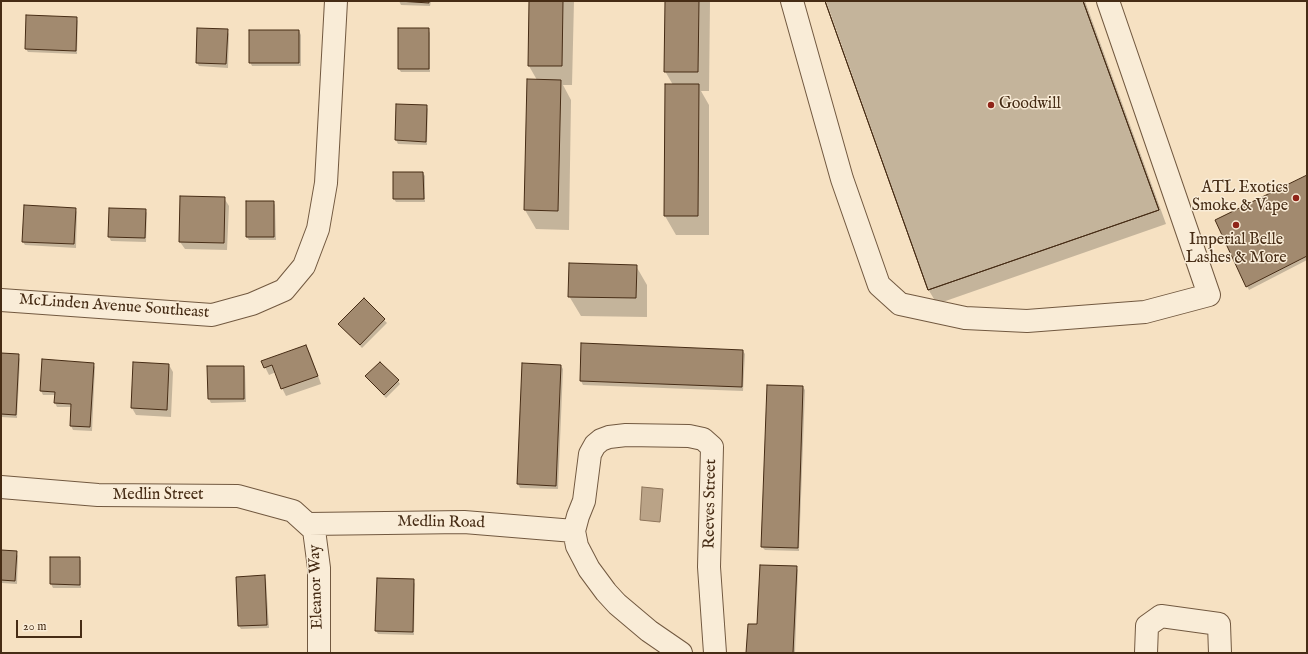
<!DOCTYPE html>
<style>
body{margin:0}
#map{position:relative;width:1308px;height:654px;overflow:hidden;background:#f6e1c2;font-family:"IM FELL English",serif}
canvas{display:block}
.frame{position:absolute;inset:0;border:2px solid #462c15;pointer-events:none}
.scale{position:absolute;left:16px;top:620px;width:66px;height:18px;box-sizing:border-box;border:2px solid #462c15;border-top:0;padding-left:5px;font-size:12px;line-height:14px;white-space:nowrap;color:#462c15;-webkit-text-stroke:3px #f9ecd7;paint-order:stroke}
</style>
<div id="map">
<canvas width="1308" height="654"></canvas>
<div class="frame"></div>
<div class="scale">20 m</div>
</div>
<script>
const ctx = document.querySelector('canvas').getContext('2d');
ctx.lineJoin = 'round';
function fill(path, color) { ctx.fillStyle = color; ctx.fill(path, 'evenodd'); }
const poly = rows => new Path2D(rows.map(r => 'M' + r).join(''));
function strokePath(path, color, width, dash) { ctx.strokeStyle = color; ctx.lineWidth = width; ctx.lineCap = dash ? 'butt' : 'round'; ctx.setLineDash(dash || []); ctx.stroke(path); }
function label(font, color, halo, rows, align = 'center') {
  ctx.font = font + ' "IM FELL English",serif'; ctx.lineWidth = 3; ctx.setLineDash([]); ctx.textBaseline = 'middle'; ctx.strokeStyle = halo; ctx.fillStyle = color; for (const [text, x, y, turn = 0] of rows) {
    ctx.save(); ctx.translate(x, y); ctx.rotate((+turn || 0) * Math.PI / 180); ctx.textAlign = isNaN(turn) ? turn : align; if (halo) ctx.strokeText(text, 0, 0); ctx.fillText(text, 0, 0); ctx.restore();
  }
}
const water = poly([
 [642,487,663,489,660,522,640,520,642,487]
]);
const shadow = poly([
 [399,1,431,1,430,6,401,5],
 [530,1,574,1,572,85,563,85,571,100,569,230,536,229,525,210,528,80,537,80,529,66],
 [666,1,710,1,709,91,701,91,709,105,709,235,676,235,665,216,673,85,665,71],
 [826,1,1085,1,1166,224,937,304,928,289],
 [76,18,78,21,77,54,28,52,26,49],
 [428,29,430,33,430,72,401,72,399,69],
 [227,30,229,34,228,68,199,66,197,63],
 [299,31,301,35,301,66,252,66,250,62],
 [397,105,426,106,428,109,427,145,398,144,396,140],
 [423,173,425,176,425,202,396,202,394,199],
 [1307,177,1307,260,1249,290,1247,286],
 [224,198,229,206,227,250,185,249,180,242],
 [273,202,275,205,276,240,249,240,247,237],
 [75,209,77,212,76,248,25,245,23,242],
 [110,209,145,210,147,213,146,242,111,241,109,237],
 [636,266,647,285,647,317,581,316,569,296],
 [364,300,387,323,362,348,340,324],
 [582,344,743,351,745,354,743,391,583,385,581,381],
 [306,346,310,353,321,384,286,396,282,388,276,372,269,375,265,367],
 [1,354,18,355,20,359,17,418,1,417],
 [43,360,93,364,95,367,92,431,73,430,71,426,72,407,57,407,55,403,55,395,43,395,41,391],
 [523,364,561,366,563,369,558,489,520,488,518,484],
 [169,365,173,372,171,417,136,415,132,408],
 [208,367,243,367,245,370,246,402,211,403,209,399],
 [366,377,398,381,400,384,386,398],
 [803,387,805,390,799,551,765,550,762,547],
 [1,551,16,552,18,556,17,584,2,583,1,599],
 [51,558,79,558,81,561,81,588,53,588,51,584],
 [796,567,798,570,795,653,747,653,758,625],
 [264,576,266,580,269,628,241,629,239,626],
 [413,580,415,584,414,635,378,634,376,631]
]);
const building = poly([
 [398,1,429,1,429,3,398,1],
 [529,1,563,1,562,66,528,66,529,1],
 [665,1,699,1,698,72,664,72,665,1],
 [825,1,1083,1,1159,210,928,290,825,1],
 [825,1,1083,1,1159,210,928,290,825,1],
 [26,15,77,17,76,51,25,49,26,15],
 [197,28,228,29,226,64,196,63,197,28],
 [398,28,429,28,429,69,398,69,398,28],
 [249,30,299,30,299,63,249,63,249,30],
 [527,79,561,80,558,211,524,210,527,79],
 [665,84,699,84,698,216,664,216,665,84],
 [396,104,427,105,426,142,395,140,396,104],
 [393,172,423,172,424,199,393,199,393,172],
 [1307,175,1307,256,1246,287,1215,220,1307,175],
 [180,196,225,197,224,243,179,242,180,196],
 [246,201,274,201,274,237,246,237,246,201],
 [24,205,76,208,74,244,22,242,24,205],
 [109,208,146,209,145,238,108,237,109,208],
 [569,263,637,265,636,298,568,297,569,263],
 [364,298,385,319,360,345,338,324,364,298],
 [581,343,743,350,742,387,580,381,581,343],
 [306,345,318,376,281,389,272,365,264,368,261,361,306,345],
 [1,353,19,354,16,415,1,414,1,353],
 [42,359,94,363,90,427,70,426,71,404,54,403,55,392,40,391,42,359],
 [133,362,169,364,167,410,131,408,133,362],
 [380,362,399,380,384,395,365,376,380,362],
 [522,363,561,365,556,486,517,484,522,363],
 [207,366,244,366,244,399,208,399,207,366],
 [767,385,803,386,798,548,761,547,767,385],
 [1,550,17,551,15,581,1,580,1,550],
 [50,557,80,557,80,585,50,584,50,557],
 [760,565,797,566,793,653,746,653,748,624,757,624,760,565],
 [265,575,267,625,238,626,236,577,265,575],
 [377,578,414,579,413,632,375,631,377,578]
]);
const minor = poly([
 [792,1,842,179,879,285,900,304,965,318,1027,321,1145,312,1209,295,1108,1],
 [1,300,212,315,252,304,284,290,304,266,318,229,326,183,336,1],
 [1,487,98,495,238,496,293,511,314,530,319,568,319,653],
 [308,524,464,522,574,531],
 [681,653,649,631,617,604,606,592,589,569,577,546,574,531,578,516,584,501,590,454,595,445,601,440,609,437,626,435,689,436,703,439,712,447,709,567,715,653],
 [1146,653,1147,626,1161,616,1219,624,1220,653]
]);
const markers = [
 [991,105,4,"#8f2418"],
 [1296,198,4,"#8f2418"],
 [1236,225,4,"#8f2418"]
];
const poiNames = [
 ["Goodwill",999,105],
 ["ATL Exotics",1288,189,"right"],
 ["Smoke & Vape",1288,207,"right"],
 ["Imperial Belle",1236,241,"center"],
 ["Lashes & More",1236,259,"center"]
];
const streetNames = [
 ["McLinden Avenue Southeast",114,307,4],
 ["Medlin Street",158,496],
 ["Reeves Street",711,504,-89],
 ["Medlin Road",441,523,1],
 ["Eleanor Way",317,587,-92]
];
fill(water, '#baa387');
strokePath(water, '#8c7359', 1);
fill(shadow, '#0003');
fill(building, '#a28a6f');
strokePath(building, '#462c15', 1);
strokePath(minor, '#725940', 24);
strokePath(minor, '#f9ecd7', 22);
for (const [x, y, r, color] of markers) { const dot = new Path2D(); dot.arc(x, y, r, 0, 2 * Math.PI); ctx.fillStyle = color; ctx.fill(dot); strokePath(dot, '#f9ecd7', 1.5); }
label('16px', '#462c15', '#f9ecd7', poiNames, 'left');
label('16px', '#462c15', '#f9ecd7', streetNames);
</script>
